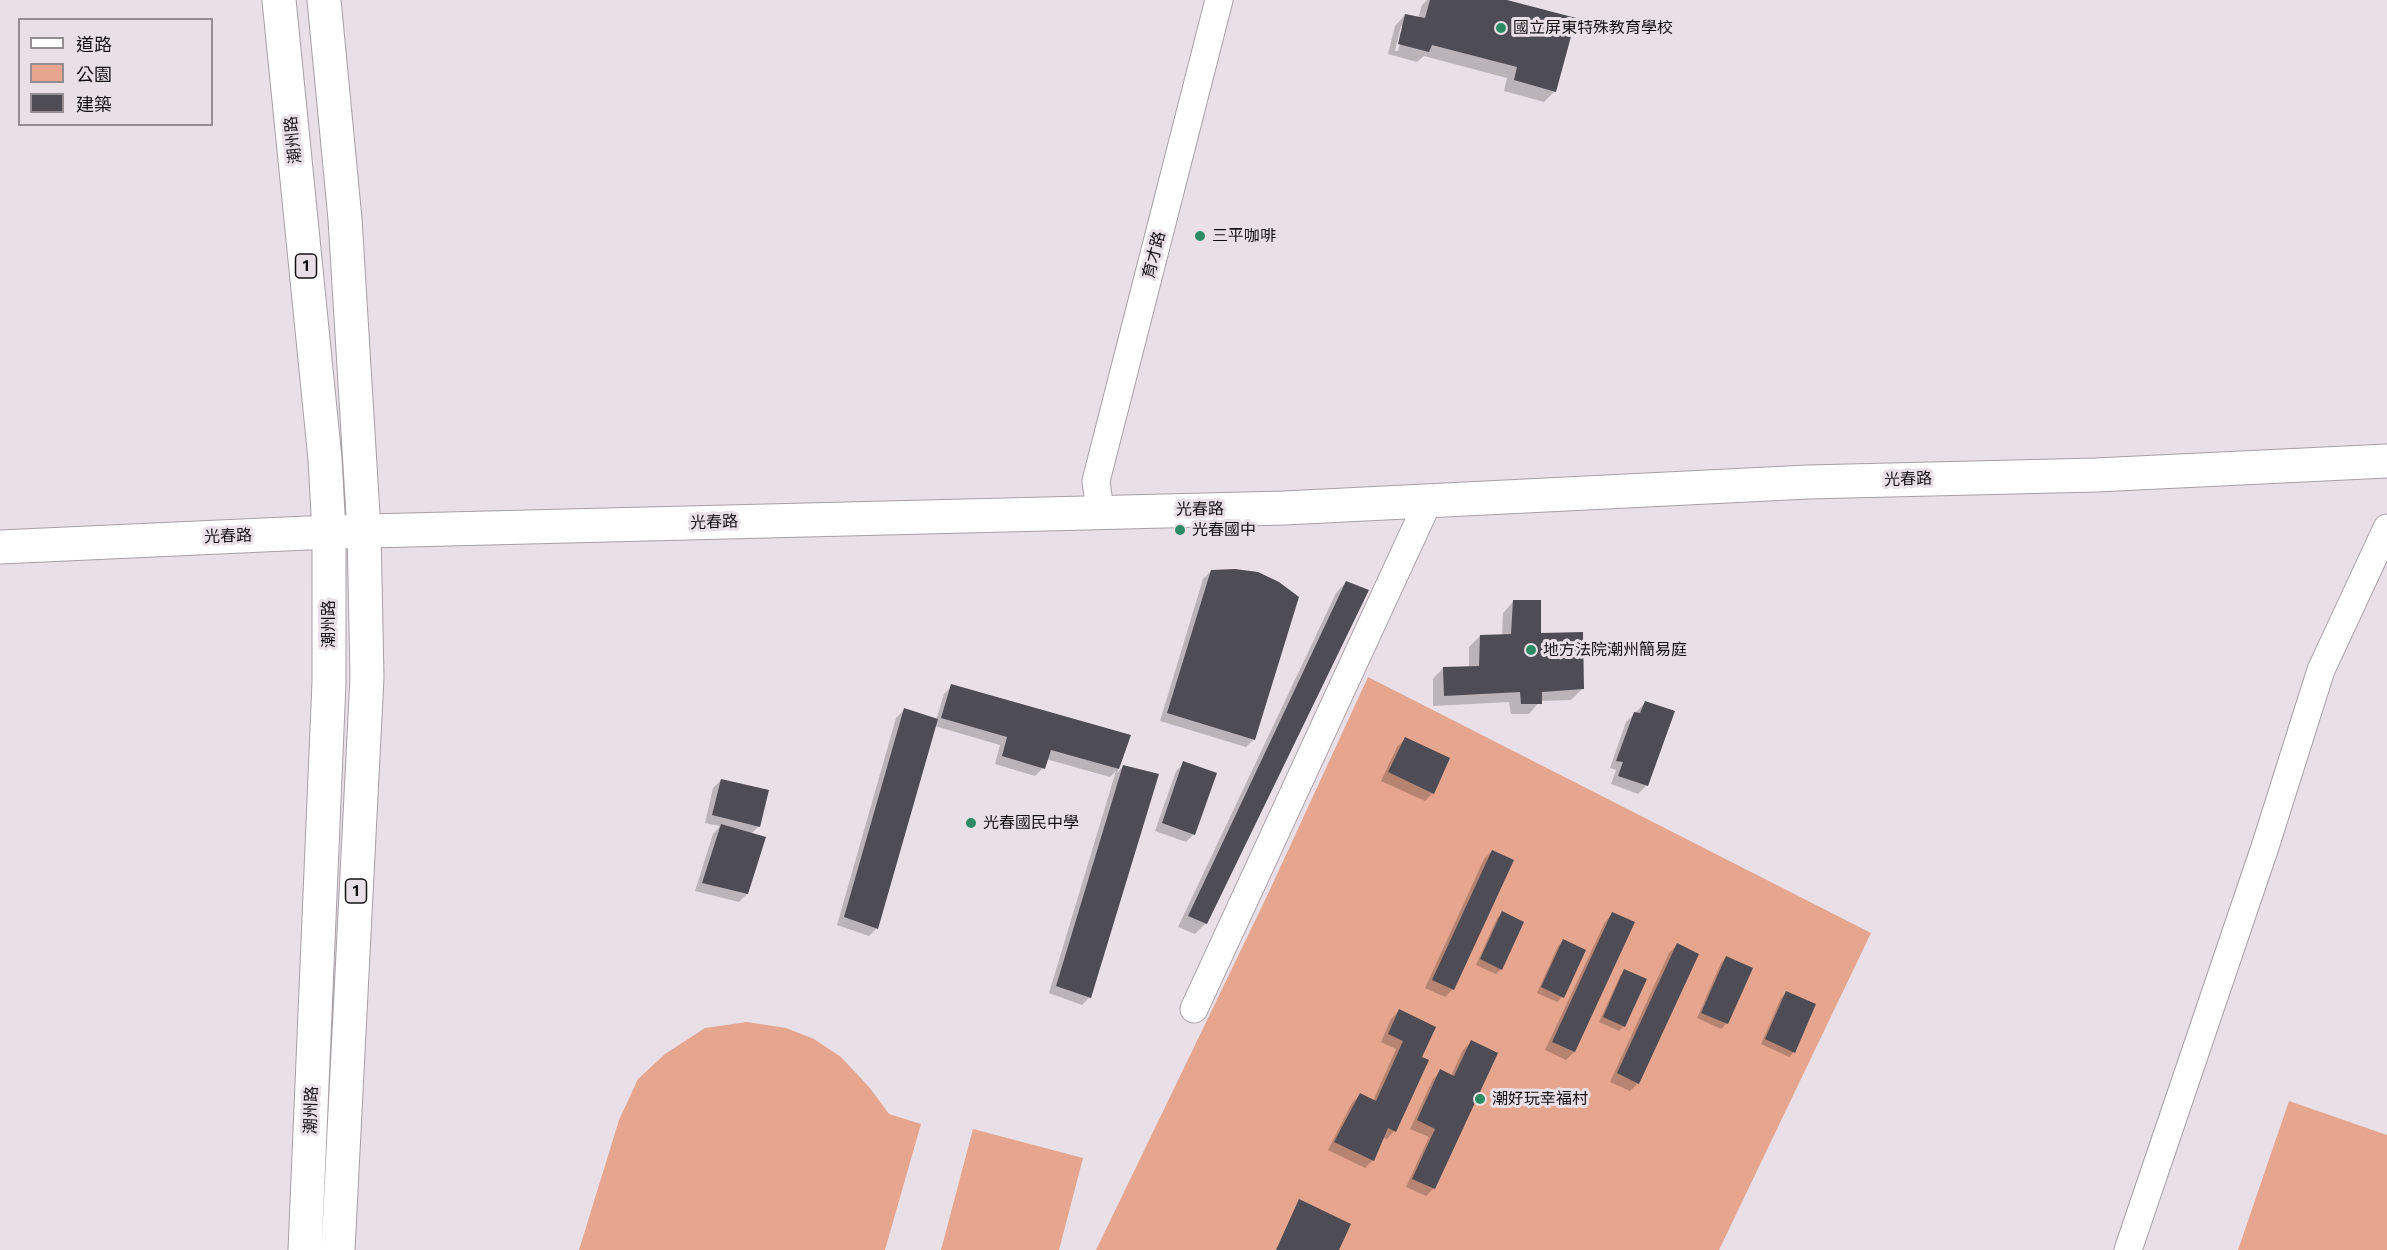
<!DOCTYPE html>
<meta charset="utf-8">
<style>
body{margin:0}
#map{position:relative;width:2387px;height:1250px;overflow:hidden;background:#e9e0e7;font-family:Commissioner,"Noto Sans TC",sans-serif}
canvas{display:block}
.legend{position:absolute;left:18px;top:18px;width:195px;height:108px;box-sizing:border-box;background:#e9e0e7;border:2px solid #948d92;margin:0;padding:8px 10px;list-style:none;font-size:18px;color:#141113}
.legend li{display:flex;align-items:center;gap:12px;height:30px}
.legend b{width:30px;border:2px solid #948d92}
</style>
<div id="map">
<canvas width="2387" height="1250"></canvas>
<ul class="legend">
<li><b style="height:8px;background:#fff"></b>道路</li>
<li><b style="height:16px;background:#e5a58f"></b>公園</li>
<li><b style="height:16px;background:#4e4c54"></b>建築</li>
</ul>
</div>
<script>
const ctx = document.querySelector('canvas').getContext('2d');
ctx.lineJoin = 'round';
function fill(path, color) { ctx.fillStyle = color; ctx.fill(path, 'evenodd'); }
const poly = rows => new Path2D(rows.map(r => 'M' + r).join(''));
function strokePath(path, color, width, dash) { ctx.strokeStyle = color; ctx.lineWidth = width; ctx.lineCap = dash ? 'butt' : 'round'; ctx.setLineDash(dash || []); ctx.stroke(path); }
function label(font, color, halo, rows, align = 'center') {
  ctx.font = font + ' Commissioner,"Noto Sans TC",sans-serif'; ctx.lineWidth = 6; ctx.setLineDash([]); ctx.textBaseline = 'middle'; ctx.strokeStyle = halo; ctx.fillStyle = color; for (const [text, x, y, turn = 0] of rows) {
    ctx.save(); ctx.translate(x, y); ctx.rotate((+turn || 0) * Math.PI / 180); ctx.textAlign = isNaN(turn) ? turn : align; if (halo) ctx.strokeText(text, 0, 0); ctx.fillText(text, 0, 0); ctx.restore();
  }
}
const green = poly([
 [1368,677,1871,933,1719,1250,1096,1250,1267,896],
 [747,1022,786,1028,814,1039,841,1057,869,1087,889,1114,921,1124,885,1250,579,1250,619,1120,638,1079,665,1054,705,1028],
 [2289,1101,2387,1135,2387,1250,2238,1250],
 [973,1129,1083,1158,1059,1250,941,1250]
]);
const shadow = poly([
 [1427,0,1501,0,1555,91,1544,102,1504,91,1507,78,1424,56,1417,62,1388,54,1395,26,1405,15,1418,18,1422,5],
 [1401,26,1404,26,1398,51,1395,51],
 [1211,571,1254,739,1246,747,1160,721,1203,579],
 [1346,582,1206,923,1195,934,1178,927,1336,593],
 [1513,602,1582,689,1571,700,1540,701,1529,714,1511,714,1509,702,1433,706,1433,679,1443,668,1469,668,1469,647,1480,636,1502,636,1503,613],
 [952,686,1129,736,1117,773,1123,766,1090,997,1082,1005,1049,993,1116,771,1110,777,1046,759,1043,768,1035,776,995,764,1000,745,935,726,877,928,869,936,837,925,896,718,904,710,936,720,944,694],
 [1645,703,1673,712,1646,786,1638,794,1611,784,1616,770,1610,768,1626,722],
 [1405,739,1433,793,1425,801,1381,781,1397,747],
 [1184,763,1194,834,1186,842,1155,831,1176,771],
 [721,780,759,826,751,834,747,894,739,902,695,891,713,834,720,826,705,823,713,788],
 [1492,851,1453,989,1445,997,1425,988,1484,859],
 [1502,913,1501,969,1496,974,1476,965,1497,918],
 [1612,914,1633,923,1574,1052,1566,1060,1545,1050,1605,922],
 [1563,941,1562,997,1557,1002,1537,993,1558,946],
 [1677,945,1638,1083,1630,1091,1610,1082,1669,953],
 [1726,958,1751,969,1726,1024,1721,1029,1697,1018,1721,963],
 [1625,970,1624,1026,1619,1031,1599,1022,1620,976],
 [1786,993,1794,1052,1789,1057,1761,1044,1781,998],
 [1399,1011,1420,1058,1427,1061,1394,1131,1387,1139,1382,1137,1373,1160,1365,1168,1328,1150,1352,1103,1360,1095,1373,1101,1396,1049,1381,1042,1391,1019],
 [1471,1042,1434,1188,1426,1196,1406,1187,1429,1137,1410,1129,1433,1079,1441,1071,1451,1076,1463,1050]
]);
const building = poly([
 [1430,0,1507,0,1576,18,1556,92,1514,80,1517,67,1432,45,1429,52,1398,44,1405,14,1425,18],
 [1235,569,1258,572,1279,582,1299,597,1255,740,1167,713,1211,570],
 [1346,581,1369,590,1207,924,1188,916],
 [1513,600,1541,600,1541,633,1583,632,1584,689,1542,692,1542,704,1521,704,1520,692,1444,696,1443,667,1479,666,1480,635,1511,634],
 [951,684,1131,735,1119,769,1051,750,1045,769,1002,756,1007,737,941,718],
 [1645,701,1675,711,1648,786,1618,776,1623,762,1616,761,1634,712,1640,713],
 [904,708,938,719,878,929,844,917],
 [1405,737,1450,758,1434,794,1388,772],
 [1183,761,1217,773,1195,835,1162,823],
 [1123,765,1159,774,1091,998,1056,986],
 [721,779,769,790,760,827,712,815],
 [721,824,766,837,748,894,702,883],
 [1492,850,1514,860,1454,990,1432,980],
 [1502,911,1524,922,1502,970,1480,959],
 [1612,912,1635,922,1575,1052,1552,1042],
 [1563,939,1586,950,1564,998,1541,987],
 [1677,943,1699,954,1639,1084,1617,1073],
 [1726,956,1753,968,1728,1024,1701,1013],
 [1624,969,1647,979,1625,1027,1603,1017],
 [1786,991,1816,1004,1795,1053,1765,1039],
 [1399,1009,1436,1027,1422,1057,1429,1060,1396,1132,1388,1128,1374,1161,1334,1142,1360,1093,1376,1101,1403,1041,1388,1034],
 [1471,1040,1498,1053,1435,1189,1412,1179,1435,1129,1417,1120,1440,1069,1454,1076],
 [1299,1199,1351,1224,1339,1250,1276,1250]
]);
const minor = poly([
 [1100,511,1096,481,1219,0],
 [1194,1009,1428,502],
 [2128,1250,2265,847,2321,670,2387,528]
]);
const major = poly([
 [279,0,325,459,329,532,329,682,305,1250],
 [324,0,345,219,364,531,367,677,338,1250],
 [0,547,329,532,1284,508,1808,482,2096,475,2387,461]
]);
const markers = [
 [1501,28,6,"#2c8b64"],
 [1200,236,6,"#2c8b64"],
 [1180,530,6,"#2c8b64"],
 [1531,650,6,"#2c8b64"],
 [971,823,6,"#2c8b64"],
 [1480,1099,6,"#2c8b64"]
];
const shields = [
 [306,266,21],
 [356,891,21]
];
const shieldNames = [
 ["1",306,266],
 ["1",356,891]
];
const poiNames = [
 ["國立屏東特殊教育學校",1513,28],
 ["三平咖啡",1212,236],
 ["光春國中",1192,530],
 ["地方法院潮州簡易庭",1543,650],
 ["光春國民中學",983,823],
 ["潮好玩幸福村",1492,1099]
];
const streetNames = [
 ["潮州路",293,140,-96],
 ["育才路",1154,255,-76],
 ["光春路",1908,479,-2],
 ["光春路",1200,509,-1],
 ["光春路",714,522,-2],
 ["光春路",228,536,-2],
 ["潮州路",329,624,-90],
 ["潮州路",311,1110,-88]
];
fill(green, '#e5a58f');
fill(shadow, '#0003');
fill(building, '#4e4c54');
strokePath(minor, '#a79fa5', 29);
strokePath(major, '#a79fa5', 35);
strokePath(minor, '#fff', 27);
strokePath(major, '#fff', 33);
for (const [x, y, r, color] of markers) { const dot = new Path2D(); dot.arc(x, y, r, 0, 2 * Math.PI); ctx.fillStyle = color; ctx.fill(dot); strokePath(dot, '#e9e0e7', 2); }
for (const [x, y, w] of shields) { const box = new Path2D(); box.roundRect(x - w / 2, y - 12, w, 24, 4.5); ctx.fillStyle = '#e9e0e7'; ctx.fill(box); strokePath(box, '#141113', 1.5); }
label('bold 15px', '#141113', null, shieldNames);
label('16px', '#141113', '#e9e0e7', poiNames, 'left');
label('16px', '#141113', '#e9e0e7', streetNames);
</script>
